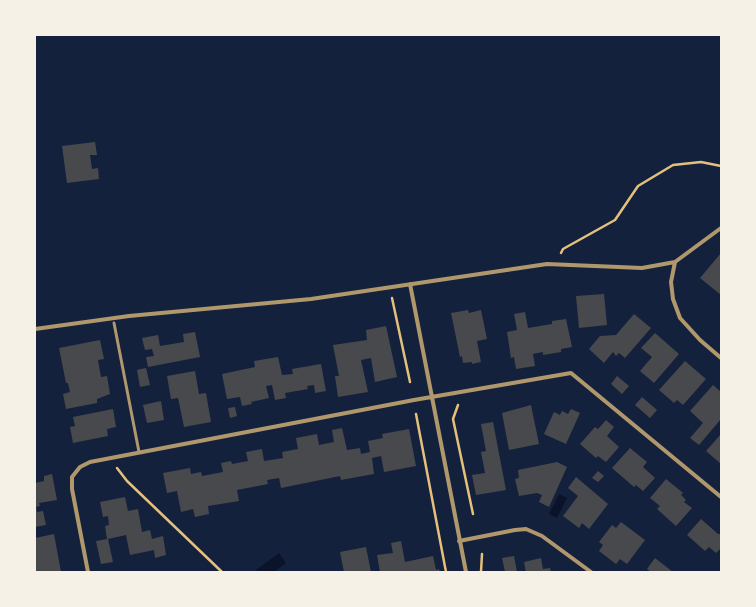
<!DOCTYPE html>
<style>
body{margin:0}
#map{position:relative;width:756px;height:607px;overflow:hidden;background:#14213d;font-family:Cabin,sans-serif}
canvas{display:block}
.frame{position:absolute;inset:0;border:36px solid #f6f1e7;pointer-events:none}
</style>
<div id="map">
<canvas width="756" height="607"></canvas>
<div class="frame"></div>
</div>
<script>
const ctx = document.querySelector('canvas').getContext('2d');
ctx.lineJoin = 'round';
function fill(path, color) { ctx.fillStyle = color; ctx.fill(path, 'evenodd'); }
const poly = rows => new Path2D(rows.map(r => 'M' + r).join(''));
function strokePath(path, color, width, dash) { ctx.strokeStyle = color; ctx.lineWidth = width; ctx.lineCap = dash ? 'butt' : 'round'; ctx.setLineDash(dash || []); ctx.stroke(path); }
const water = poly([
 [559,494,567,498,557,518,549,514],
 [279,553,286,563,274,572,257,572,256,570]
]);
const building = poly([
 [95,142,97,155,90,155,92,169,98,168,99,179,67,183,62,146],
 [721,253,721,295,700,278],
 [604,294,607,325,579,328,576,296],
 [468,310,469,313,481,310,487,339,477,341,481,362,472,364,472,362,463,363,462,356,460,357,451,313],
 [525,312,528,328,552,324,552,321,566,319,572,347,561,349,561,352,543,355,543,352,533,354,535,366,516,369,514,357,511,358,507,332,517,330,514,314],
 [634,314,651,328,625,358,619,353,616,356,613,352,604,363,589,349,600,336,616,335],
 [386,326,397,377,375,382,371,358,361,360,368,392,338,397,335,376,339,376,333,345,367,340,366,330],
 [195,332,200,357,148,367,146,357,154,356,152,349,145,350,142,338,158,335,160,346,184,342,183,334],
 [655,333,679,354,654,383,640,371,652,357,641,348],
 [100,340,104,359,98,360,101,377,107,376,110,394,97,399,97,403,66,409,63,394,70,392,68,383,66,383,59,348],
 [278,357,282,375,293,374,292,369,321,364,326,391,315,393,314,385,307,386,308,389,285,393,286,398,275,400,272,385,266,386,269,398,251,402,252,404,242,406,240,397,227,399,222,374,255,367,254,361],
 [685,361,706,379,683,405,677,400,674,403,659,390],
 [146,368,150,385,140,387,137,370],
 [195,371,199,394,206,393,211,422,184,427,178,398,171,399,167,376],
 [617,376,629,386,622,394,611,384],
 [713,385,721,392,721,419,699,445,690,438,703,423,690,411],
 [642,397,657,410,650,418,635,405],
 [161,401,164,420,147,423,143,405],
 [531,405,539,444,509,450,502,413],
 [235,407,237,416,230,418,228,408],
 [113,409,116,427,107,429,108,436,73,443,70,427,75,426,73,417],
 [571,409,580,413,566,444,544,434,554,412,560,415,562,411,568,414],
 [606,420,614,427,607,436,619,447,606,462,598,456,596,458,580,444,595,427,598,429],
 [493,422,506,490,476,495,472,475,485,473,481,452,486,451,481,424],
 [342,428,347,450,360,448,361,454,370,452,368,441,383,438,382,434,409,429,416,466,384,472,381,456,372,458,374,474,341,480,340,476,281,488,279,478,267,480,268,484,237,490,239,501,208,506,209,514,195,517,193,509,181,512,177,491,167,493,163,473,190,468,191,474,201,472,202,476,223,472,221,463,231,461,232,464,248,461,246,452,262,449,264,461,283,458,282,452,298,449,296,438,317,434,319,445,334,442,332,430],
 [721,434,721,464,706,451],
 [630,448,647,462,643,467,655,478,643,491,636,485,634,487,612,468],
 [557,462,567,467,549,507,539,502,542,495,537,493,519,496,515,479,519,478,518,470],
 [598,471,604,476,598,482,592,478],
 [52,474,57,500,39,503,40,506,36,507,37,512,43,511,46,525,35,527,35,483,44,481,44,476],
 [576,477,608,504,589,529,582,523,579,528,563,516,578,496,568,488],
 [666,479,683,493,681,495,686,500,684,502,692,508,676,526,657,509,660,506,650,498],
 [125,497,128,511,138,509,142,532,150,530,152,539,163,536,166,555,155,558,154,550,130,555,126,535,108,539,113,562,101,564,96,541,107,539,105,526,109,525,108,516,103,517,100,502],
 [701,519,718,534,721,534,721,548,716,553,709,547,705,551,687,535],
 [621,522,645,540,627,564,620,559,616,564,599,551,603,545,599,542,612,525,616,528],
 [54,534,61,572,35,572,35,538],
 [401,541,405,562,433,556,436,570,439,569,440,572,380,572,377,555,393,553,391,543],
 [366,547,371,572,344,572,340,552],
 [514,556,517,572,505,572,502,558],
 [541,558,543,569,550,568,551,572,526,572,524,562],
 [655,558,673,572,651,572,647,569]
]);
const path = poly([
 [561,253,563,249,615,220,638,186,673,165,701,162,721,166],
 [392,298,410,382],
 [458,405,453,419,473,514],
 [416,414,446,572],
 [117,468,127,481,222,572],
 [481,572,482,554]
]);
const service = poly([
 [114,323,139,452]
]);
const minor = poly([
 [675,262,671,282,673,299,680,318,700,340,721,358],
 [410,284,466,572],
 [35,329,129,316,311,299,547,264,642,268,675,262,721,228],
 [459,541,515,530,526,529,542,536,591,572],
 [88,572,72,489,72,477,80,467,90,462,414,400,571,373,721,497]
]);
fill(water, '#0b132b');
fill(building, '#48494c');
strokePath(path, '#e5c07b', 2.5);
strokePath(service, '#b1986c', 3);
strokePath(minor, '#b1986c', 4);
</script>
